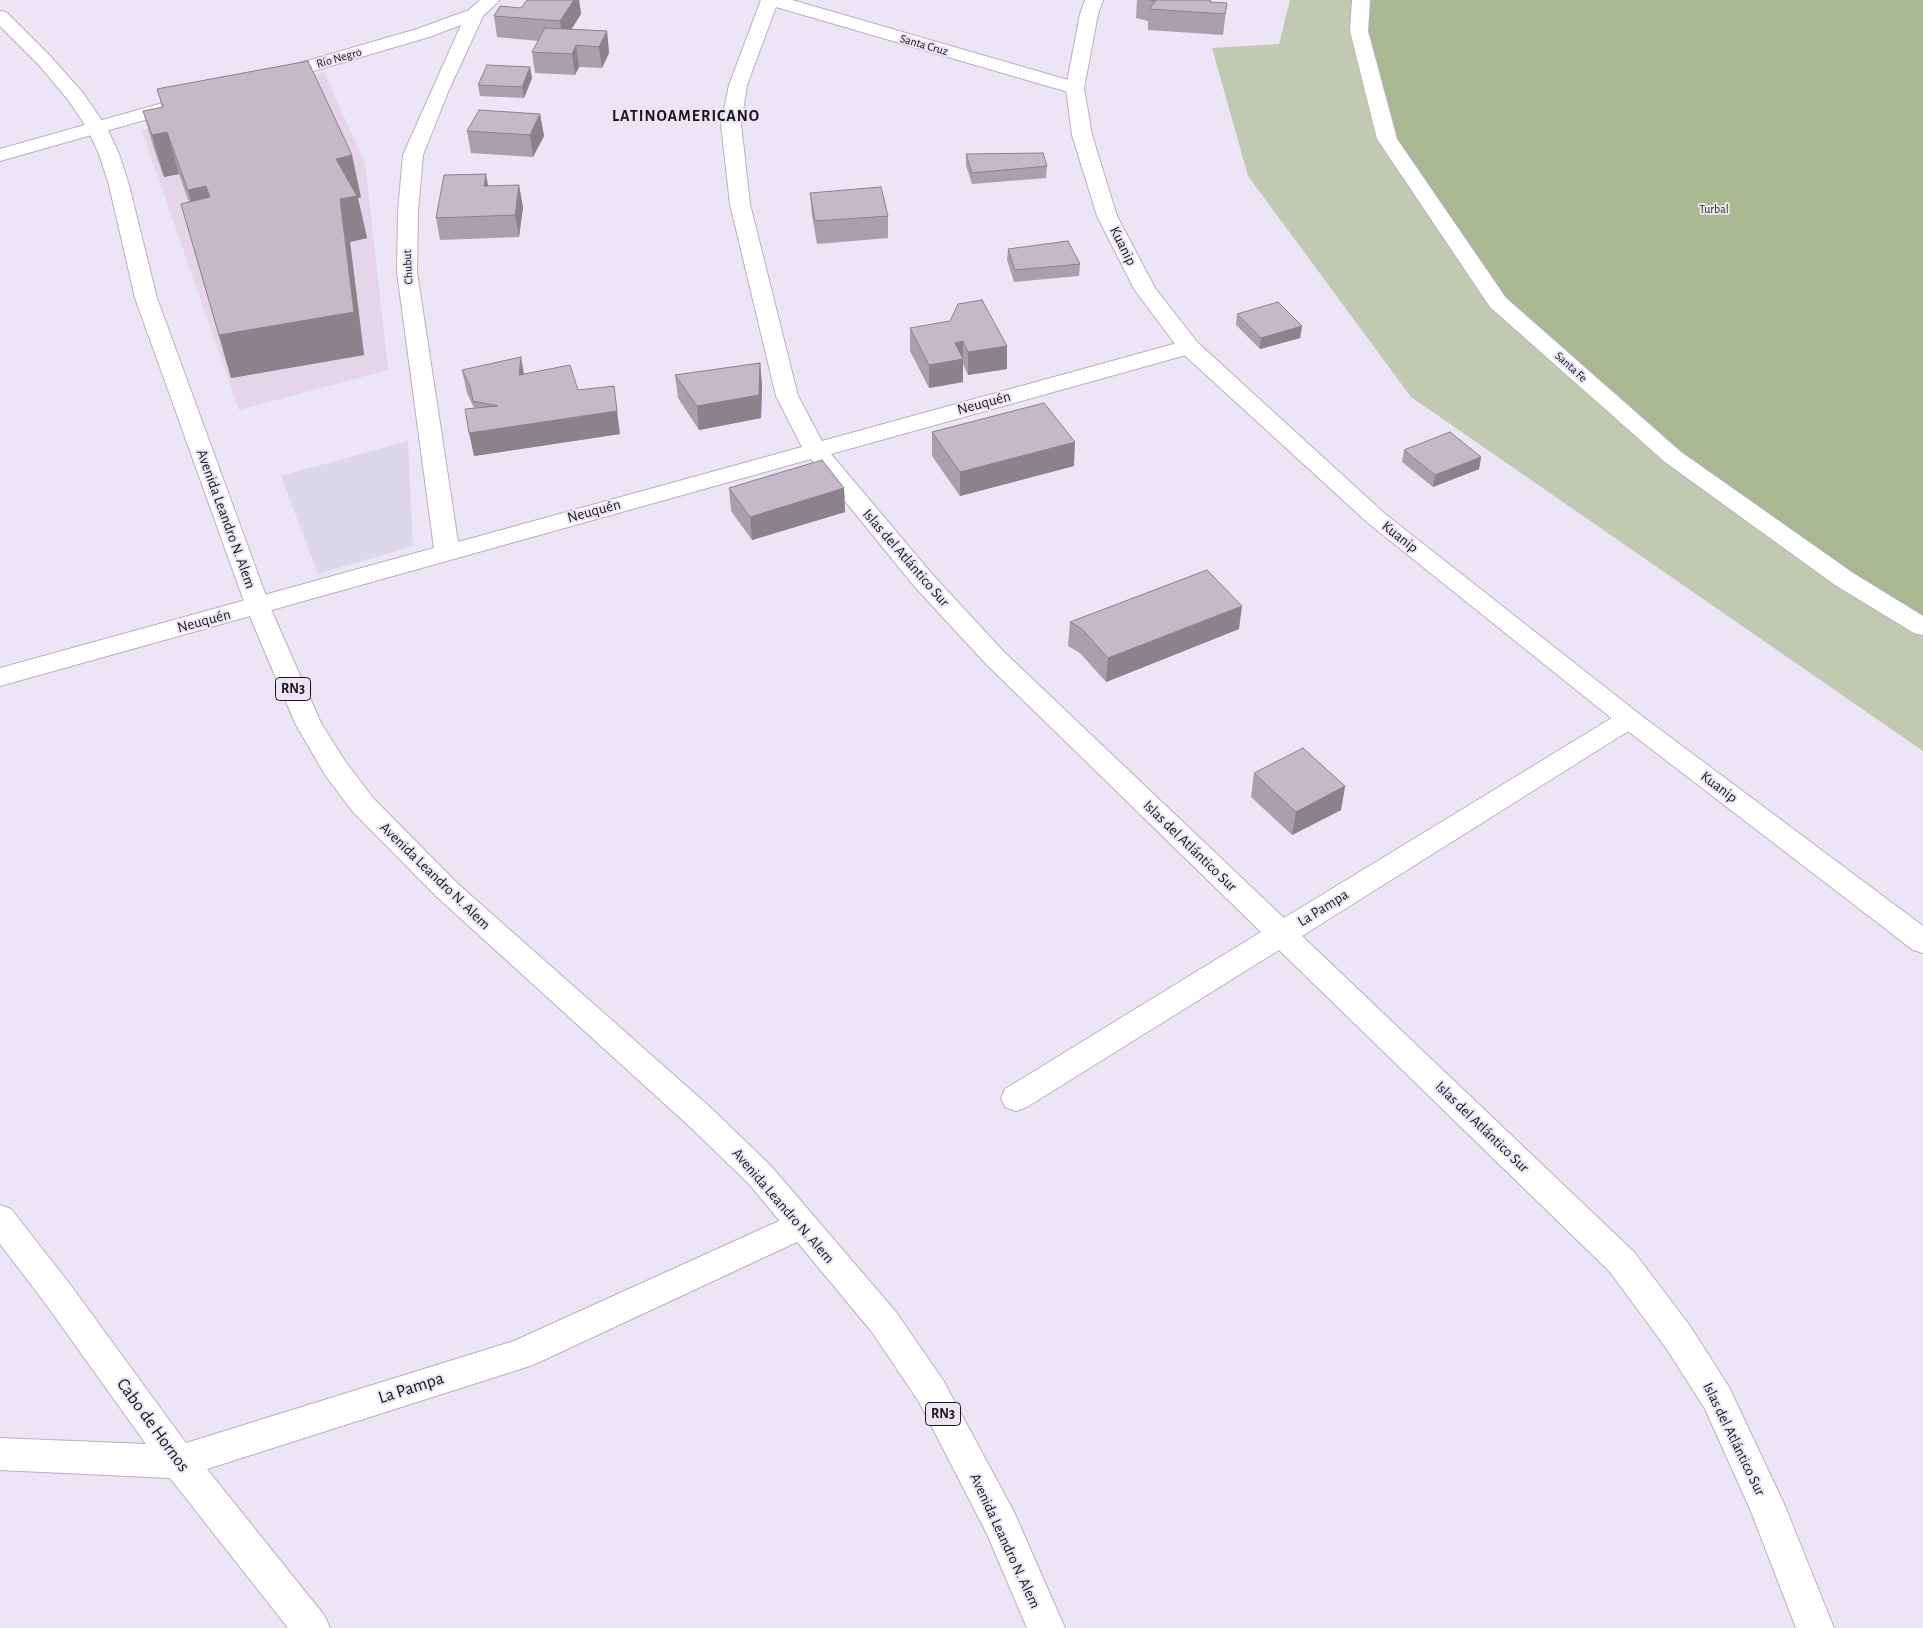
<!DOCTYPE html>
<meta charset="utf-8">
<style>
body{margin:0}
canvas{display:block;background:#ebe5f6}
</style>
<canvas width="1923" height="1628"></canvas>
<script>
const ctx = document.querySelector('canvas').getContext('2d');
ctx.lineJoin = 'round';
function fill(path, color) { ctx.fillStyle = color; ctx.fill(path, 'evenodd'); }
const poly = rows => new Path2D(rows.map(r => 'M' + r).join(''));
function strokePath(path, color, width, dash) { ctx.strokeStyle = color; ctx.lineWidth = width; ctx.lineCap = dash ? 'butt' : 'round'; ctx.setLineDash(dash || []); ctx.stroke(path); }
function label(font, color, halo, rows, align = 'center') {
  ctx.font = font + ' "Alegreya Sans",sans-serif'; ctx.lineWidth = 4; ctx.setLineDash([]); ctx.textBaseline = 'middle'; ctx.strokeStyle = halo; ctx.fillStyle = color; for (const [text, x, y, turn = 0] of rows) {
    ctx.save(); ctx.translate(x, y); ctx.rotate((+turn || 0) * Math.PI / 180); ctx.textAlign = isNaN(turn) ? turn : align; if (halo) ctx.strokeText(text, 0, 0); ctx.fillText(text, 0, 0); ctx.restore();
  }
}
const education = poly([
 [324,72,365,163,388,370,239,410,142,131,161,120]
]);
const medical = poly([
 [408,441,413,546,318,574,281,476]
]);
const green = poly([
 [1290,0,1361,0,1923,627,1923,751,1411,397,1248,176,1212,48,1279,44]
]);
const forest = poly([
 [1361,0,1923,0,1923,627,1673,457,1482,279,1387,139]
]);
const minor = poly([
 [480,0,500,0,483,16,448,92,423,155,418,211,417,272,458,542,802,447,776,396,730,204,721,124,729,85,761,0,792,0,1082,84,1084,88,1082,92,1075,94,1068,92,776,7,747,85,741,124,750,204,798,396,822,441,1181,342,1189,340,1197,342,1200,347,1197,352,831,454,932,574,1004,652,1284,918,1620,713,1629,710,1638,713,1642,719,1638,725,1302,936,1634,1252,1690,1326,1729,1387,1785,1506,1834,1628,1796,1628,1750,1509,1705,1409,1666,1348,1610,1272,1279,950,1027,1107,1016,1111,1005,1107,1001,1098,1005,1089,1261,932,986,664,914,586,811,459,0,686,0,668,434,548,397,272,398,211,403,155,461,25,429,37,283,80,276,82,269,80,267,76,269,72,417,29,469,10,480,0],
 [1352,0,1370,0,1368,31,1397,139,1506,298,1681,452,1853,573,1923,616,1923,635,1914,633,1835,585,1665,462,1490,307,1377,139,1350,31,1352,0],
 [180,98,187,100,189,104,187,108,0,161,0,149,180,98],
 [0,1205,11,1209,69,1283,186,1443,514,1341,801,1211,812,1215,817,1225,812,1235,533,1365,207,1469,324,1615,330,1628,288,1628,170,1478,0,1470,0,1438,146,1444,45,1303,0,1244,0,1205]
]);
const major = poly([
 [1085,0,1103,0,1098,14,1084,88,1092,135,1117,216,1155,288,1197,342,1384,513,1638,713,1923,926,1923,953,1913,950,1620,725,1368,523,1181,352,1134,289,1097,216,1072,135,1066,88,1080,14,1085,0]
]);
const highway = poly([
 [0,11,6,12,51,57,83,93,107,128,119,154,129,185,157,298,270,607,321,723,345,761,373,798,457,883,711,1108,771,1166,896,1312,943,1380,1014,1512,1065,1628,1027,1628,987,1534,919,1402,872,1332,749,1184,689,1126,437,897,353,812,325,775,295,723,246,607,135,298,109,185,99,154,87,128,69,101,39,65,0,26,0,11]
]);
const wall = poly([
 [527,0,579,0,581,14,571,29,607,31,609,53,602,68,579,67,575,75,535,73,532,52,538,41,497,37,494,16,521,8],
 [1137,0,1211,0,1211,2,1227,3,1223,35,1148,30,1148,21,1136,18],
 [530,67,532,78,524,98,480,96,478,85],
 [157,89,361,197,358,198,367,238,350,242,364,355,231,378,181,204,189,202,179,174,164,177,155,152,143,111,162,107],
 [540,114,544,136,533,157,471,153,467,131],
 [966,154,1047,166,1046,178,972,184,966,165],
 [488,186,523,207,519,237,440,240,436,218],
 [810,193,888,216,888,238,817,244,812,215],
 [1008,249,1080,264,1079,276,1014,282,1007,260],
 [1237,314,1302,326,1300,338,1260,349,1236,325],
 [910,328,1007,346,1007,369,968,375,963,364,963,382,929,388,910,351],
 [760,363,762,386,761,418,699,430,678,398,675,375],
 [462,370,524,374,578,390,620,434,474,456,474,408,467,393],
 [932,432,1074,466,960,496,932,456],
 [1404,450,1481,457,1479,469,1433,487,1402,462],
 [729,488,844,488,845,512,752,540,731,511],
 [1070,622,1239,629,1106,682,1080,653,1068,646],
 [1254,773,1345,786,1341,810,1292,835,1251,797]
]);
const shadedWall = poly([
 [574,0,579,0,581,14,563,43,560,21],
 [607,31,609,53,602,68,599,47],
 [576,45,579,67,575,75,572,54],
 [530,67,532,78,524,98,522,87],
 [540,114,544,136,533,157,530,135],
 [167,132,179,174,164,177,152,135],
 [352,155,361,197,358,198,367,238,350,242,364,355,231,378,219,335,340,199,336,159],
 [486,174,490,196,484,186],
 [519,185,523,207,519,237,515,215],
 [206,186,218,228,200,232,188,190],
 [1302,326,1300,338,1260,349,1261,338],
 [963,341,963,382,929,388,929,365,955,343],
 [1007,346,1007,369,968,375,968,352],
 [521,357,525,380,519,375],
 [760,363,762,386,761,418,699,430,697,406],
 [614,386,620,434,474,456,469,433],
 [1075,442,1074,466,960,496,960,472],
 [1481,457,1479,469,1433,487,1435,475],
 [844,488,845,512,752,540,750,517],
 [1242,606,1239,629,1106,682,1108,658],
 [1345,786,1341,810,1292,835,1296,812]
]);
const building = poly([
 [527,0,574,0,560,21,494,16,500,6,521,8,527,0],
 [1150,0,1210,0,1210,2,1227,3,1225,14,1149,9,1156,1,1150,0],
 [545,28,607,31,599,47,576,45,572,54,532,52,545,28],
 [308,61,352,155,336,159,357,196,340,199,354,312,219,335,181,204,210,197,206,186,188,190,167,132,152,135,143,111,163,107,157,89,308,61],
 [487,65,530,67,522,87,478,85,487,65],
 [479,110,540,114,530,135,467,131,479,110],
 [1043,153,1047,166,972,173,966,154,1043,153],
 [486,174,484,186,519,185,515,215,436,218,444,175,486,174],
 [881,187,888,216,815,221,810,193,881,187],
 [1068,241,1080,264,1015,270,1008,249,1068,241],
 [982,300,1007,346,968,352,963,341,955,343,963,359,929,365,910,328,950,321,958,304,982,300],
 [1278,302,1302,326,1261,338,1237,314,1278,302],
 [521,357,519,375,570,365,578,390,614,386,617,411,469,433,465,409,498,406,473,401,470,386,462,370,521,357],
 [760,363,759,395,697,406,675,375,760,363],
 [1044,403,1075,442,960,472,932,432,1044,403],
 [1450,432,1481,457,1435,475,1404,450,1450,432],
 [822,460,844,488,750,517,729,488,822,460],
 [1207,570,1242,606,1108,658,1082,629,1070,622,1207,570],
 [1303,748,1345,786,1296,812,1254,773,1303,748]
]);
const farStreetnames = [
 ["Santa Cruz",924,45,16],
 ["Río Negro",339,58,-16],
 ["Chubut",408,267,-93],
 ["Santa Fe",1571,367,42]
];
const farParknames = [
 ["Turbal",1714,209]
];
const shields = [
 [293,689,35],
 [943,1414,35]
];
const shieldNames = [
 ["RN3",293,689],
 ["RN3",943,1414]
];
const streetNames = [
 ["Kuanip",1123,246,63],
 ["Neuquén",984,403,-15],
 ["Neuquén",594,511,-15],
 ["Avenida Leandro N. Alem",226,519,70],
 ["Kuanip",1400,537,38],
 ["Islas del Atlántico Sur",906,558,49],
 ["Neuquén",204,621,-15],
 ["Kuanip",1719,787,37],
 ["Islas del Atlántico Sur",1190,846,44],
 ["Avenida Leandro N. Alem",435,876,44],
 ["La Pampa",1323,908,-32],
 ["Islas del Atlántico Sur",1482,1127,44],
 ["Avenida Leandro N. Alem",783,1206,49],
 ["Islas del Atlántico Sur",1734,1439,64],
 ["Avenida Leandro N. Alem",1005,1541,65]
];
const farDistrictnames = [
 ["LATINOAMERICANO",686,116]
];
const nearStreetnames = [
 ["La Pampa",411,1388,-18],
 ["Cabo de Hornos",153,1425,54]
];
fill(education, '#e4d5e8');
fill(medical, '#ddd7ec');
fill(green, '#c1cab1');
fill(forest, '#aab892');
strokePath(minor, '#b7b1c1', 2);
strokePath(major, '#b7b1c1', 2);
strokePath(highway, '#b7b1c1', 2);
fill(minor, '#fff');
fill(major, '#fff');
fill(highway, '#fff');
fill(wall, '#aa9fab');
fill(shadedWall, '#8b828b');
fill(building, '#c6b9c7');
strokePath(building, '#8b828b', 1);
label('12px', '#18161c', '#ebe5f6', farStreetnames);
label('12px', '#283508', '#ebe5f6', farParknames);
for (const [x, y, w] of shields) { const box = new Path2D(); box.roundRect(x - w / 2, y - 11.5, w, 23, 4); ctx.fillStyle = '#ebe5f6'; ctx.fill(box); strokePath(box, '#18161c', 1); }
label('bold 14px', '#18161c', null, shieldNames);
label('15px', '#18161c', '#ebe5f6', streetNames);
ctx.letterSpacing = '1px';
label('bold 16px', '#18161c', '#ebe5f6', farDistrictnames);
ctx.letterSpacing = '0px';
label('18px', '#18161c', '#ebe5f6', nearStreetnames);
</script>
